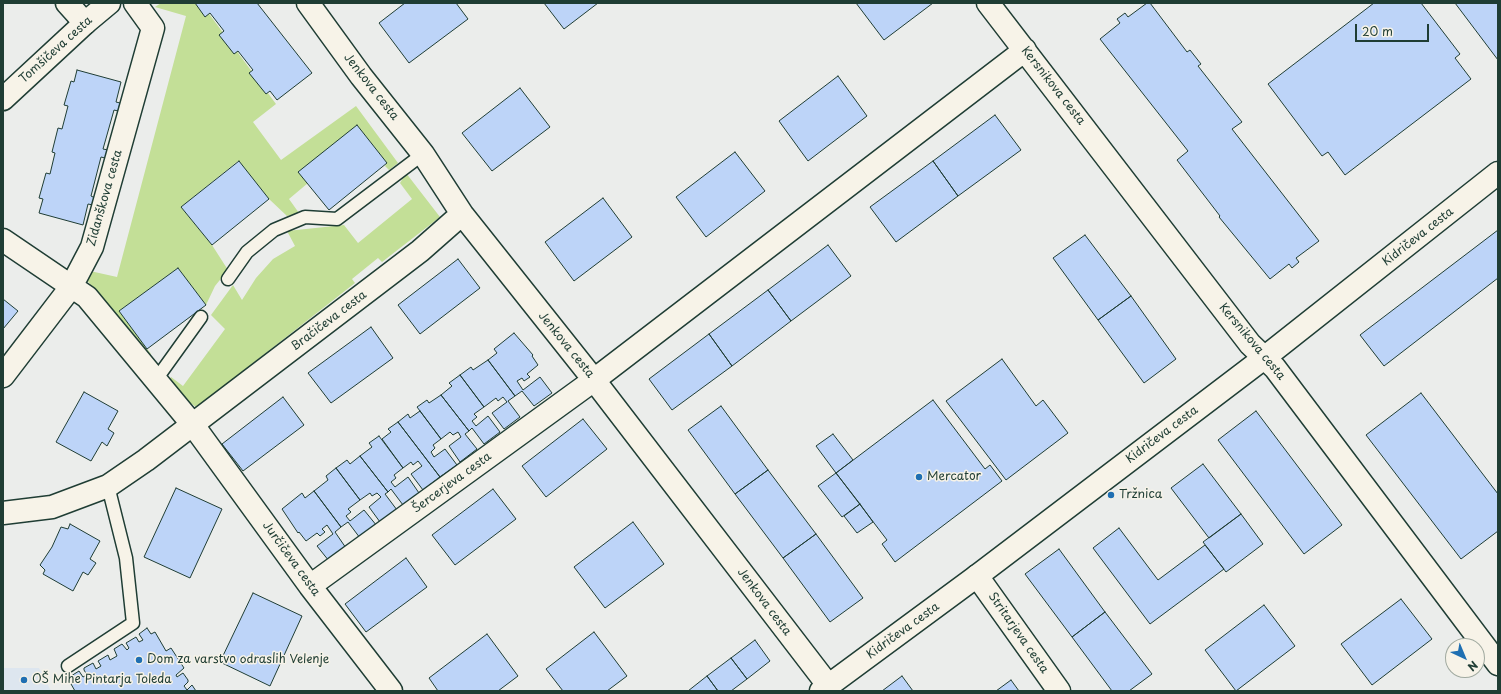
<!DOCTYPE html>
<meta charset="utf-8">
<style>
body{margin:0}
#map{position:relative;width:1501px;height:694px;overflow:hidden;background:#ebedeb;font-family:"Playpen Sans",sans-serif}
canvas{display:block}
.frame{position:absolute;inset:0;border:4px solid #1f3d34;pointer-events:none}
.north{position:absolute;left:1445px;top:638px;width:40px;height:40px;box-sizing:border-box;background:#f7f3e8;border:1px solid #a1aaa0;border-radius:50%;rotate:136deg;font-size:11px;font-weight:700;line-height:16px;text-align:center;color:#1f3d34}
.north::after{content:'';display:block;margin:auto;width:14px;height:18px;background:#1f6fb2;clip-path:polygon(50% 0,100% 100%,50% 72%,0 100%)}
.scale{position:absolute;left:1355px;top:24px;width:74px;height:18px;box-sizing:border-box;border:2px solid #1f3d34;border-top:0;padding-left:5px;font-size:12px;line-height:14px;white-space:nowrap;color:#1f3d34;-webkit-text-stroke:3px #f7f3e8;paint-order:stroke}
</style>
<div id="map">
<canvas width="1501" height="694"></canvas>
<div class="frame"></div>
<div class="north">N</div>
<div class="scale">20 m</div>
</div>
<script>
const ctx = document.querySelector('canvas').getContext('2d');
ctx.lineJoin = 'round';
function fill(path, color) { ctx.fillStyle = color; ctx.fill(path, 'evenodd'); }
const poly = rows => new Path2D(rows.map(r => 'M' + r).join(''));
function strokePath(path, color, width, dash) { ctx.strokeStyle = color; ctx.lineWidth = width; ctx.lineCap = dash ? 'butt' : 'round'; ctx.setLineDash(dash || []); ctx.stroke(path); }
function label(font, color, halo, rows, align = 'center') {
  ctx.font = font + ' "Playpen Sans",sans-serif'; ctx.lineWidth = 3; ctx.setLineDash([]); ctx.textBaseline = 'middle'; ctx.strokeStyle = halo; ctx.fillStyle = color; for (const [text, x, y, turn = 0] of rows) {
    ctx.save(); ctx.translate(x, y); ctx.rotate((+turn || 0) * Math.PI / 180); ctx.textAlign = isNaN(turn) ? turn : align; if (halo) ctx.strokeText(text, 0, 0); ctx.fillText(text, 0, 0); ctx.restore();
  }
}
const built = poly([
 [3,668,39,668,51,691,3,691]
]);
const green = poly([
 [161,3,201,3,276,104,253,122,281,160,356,106,398,163,389,170,385,166,387,163,357,125,308,183,289,199,299,213,287,216,269,199,238,161,181,207,212,245,228,270,215,286,206,305,178,268,119,311,151,354,147,357,86,279,90,271,117,277,186,16,155,7],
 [406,173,440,217,382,262,378,258,352,279,355,283,206,400,196,407,189,402,183,405,167,384,171,377,183,386,225,329,211,315,233,285,242,300,256,278,273,259,295,246,287,231,344,225,358,243,412,199,400,183]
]);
const building = poly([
 [195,3,257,3,312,73,277,100,270,91,266,94,249,73,253,70,238,51,234,54,219,35,224,31,210,13,205,17,195,3],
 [405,3,456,3,468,19,409,63,379,23,405,3],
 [544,3,598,3,564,29,544,3],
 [856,3,933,3,884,40,856,3],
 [1147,3,1150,3,1187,52,1190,50,1201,64,1198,66,1242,122,1232,129,1319,241,1296,258,1299,262,1292,268,1289,264,1270,279,1219,217,1220,216,1177,160,1188,151,1100,39,1120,23,1117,19,1125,13,1128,17,1147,3],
 [1374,3,1421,3,1460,54,1455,58,1471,79,1345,175,1328,152,1322,156,1268,84,1374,3],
 [1455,3,1498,3,1498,60,1455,3],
 [77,70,121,82,116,102,120,103,118,111,114,110,103,149,108,150,105,158,101,157,91,196,95,198,93,205,88,204,83,225,39,213,43,199,39,198,46,173,50,174,55,153,52,152,58,128,62,129,68,106,64,105,71,81,74,82,77,70],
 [838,76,867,116,808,161,779,121,838,76],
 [520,88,550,127,492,171,462,133,520,88],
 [995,115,1021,150,958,196,933,161,995,115],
 [357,125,387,163,329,210,298,172,357,125],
 [735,152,765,191,706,237,676,197,735,152],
 [239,161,269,199,212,245,181,207,239,161],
 [933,161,958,196,896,242,870,207,933,161],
 [603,198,632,237,574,281,545,242,603,198],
 [1498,230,1498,278,1384,366,1360,335,1498,230],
 [1085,235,1131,296,1098,320,1053,258,1085,235],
 [828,245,851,276,791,321,768,290,828,245],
 [458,259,480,288,420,334,398,305,458,259],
 [178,268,206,305,147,349,119,311,178,268],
 [768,290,791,321,732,366,709,334,768,290],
 [1131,296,1176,359,1144,383,1098,320,1131,296],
 [3,299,18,311,3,329,3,299],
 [371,327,393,358,331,403,308,373,371,327],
 [514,333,533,355,532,356,538,365,527,374,530,377,524,381,522,378,517,381,523,390,540,377,552,393,534,406,522,391,515,396,488,360,497,353,494,349,514,333],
 [709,334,732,366,672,410,649,379,709,334],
 [1002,359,1036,406,1043,400,1068,433,1006,480,946,401,1002,359],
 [488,360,515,396,508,401,520,417,504,429,492,413,507,402,503,397,498,401,496,398,484,407,460,375,471,367,473,370,488,360],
 [460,375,484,407,474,414,477,417,472,421,476,426,488,416,500,432,484,444,472,428,469,431,441,395,452,386,449,383,460,375],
 [84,392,118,411,108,429,114,433,107,446,102,442,91,461,56,442,84,392],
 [1421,393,1498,494,1498,531,1461,559,1366,435,1421,393],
 [441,395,469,431,465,434,477,449,460,462,449,446,461,437,458,432,453,435,450,432,441,439,417,407,427,400,429,403,441,395],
 [283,397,304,425,243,471,222,444,283,397],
 [933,400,985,469,990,465,1002,481,895,562,882,544,887,540,836,473,933,400],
 [721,406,768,470,735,494,688,430,721,406],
 [420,411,441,439,433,445,435,448,431,452,434,457,445,449,457,465,440,477,398,422,408,414,410,418,420,411],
 [1256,411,1342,525,1304,554,1218,440,1256,411],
 [583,419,607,449,546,497,522,466,583,419],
 [398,422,440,477,423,490,411,474,422,466,418,461,413,465,411,462,403,468,382,439,391,432,388,429,398,422],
 [833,434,853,460,836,473,816,446,833,434],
 [379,436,403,468,394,475,396,478,391,482,395,487,408,477,419,493,403,505,391,489,388,492,360,456,372,447,369,443,379,436],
 [360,456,388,492,385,494,397,510,380,522,369,507,381,497,377,493,372,496,370,493,360,500,336,468,347,460,350,464,360,456],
 [1203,464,1241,514,1209,538,1171,488,1203,464],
 [336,468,360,500,348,509,351,512,346,516,350,521,364,510,377,526,360,538,348,522,341,527,314,491,328,480,326,476,336,468],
 [768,470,816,534,783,558,735,494,768,470],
 [836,473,860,504,842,517,818,486,836,473],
 [176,488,222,509,190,578,144,557,176,488],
 [493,489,516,519,455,565,432,535,493,489],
 [314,491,341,527,335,532,346,548,329,561,317,546,333,534,327,525,322,529,325,532,320,536,317,533,306,541,299,532,298,533,282,509,302,493,305,498,314,491],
 [860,504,873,522,857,533,844,516,860,504],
 [1241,514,1263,544,1226,572,1203,542,1241,514],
 [633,522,664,564,605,608,574,567,633,522],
 [70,524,100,541,90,559,96,563,88,575,83,572,73,591,43,574,45,570,40,565,52,547,61,527,68,529,70,524],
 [1119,528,1158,580,1205,545,1224,569,1150,624,1093,548,1119,528],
 [816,534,863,598,830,622,783,558,816,534],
 [1059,549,1105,612,1072,637,1025,574,1059,549],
 [406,558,427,587,366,632,345,604,406,558],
 [253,593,302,616,270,686,220,662,253,593],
 [1401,599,1432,639,1372,685,1341,644,1401,599],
 [1264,605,1295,646,1236,691,1205,650,1264,605],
 [1105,612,1152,674,1129,691,1112,691,1072,637,1105,612],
 [147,628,151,634,155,632,166,651,171,648,184,668,176,675,177,677,183,673,188,680,188,682,184,686,187,690,192,685,196,691,75,691,71,684,75,682,71,676,79,671,83,677,87,675,84,670,84,668,93,663,96,669,101,666,98,661,108,655,110,660,117,656,114,649,122,644,127,650,129,648,126,643,136,637,139,642,143,640,139,634,147,628],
 [594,632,627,676,607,691,563,691,546,669,594,632],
 [487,634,518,676,498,691,438,691,429,678,487,634],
 [755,640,770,661,747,679,731,658,755,640],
 [731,658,747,679,731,691,718,691,707,676,731,658],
 [707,676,718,691,688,691,707,676],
 [902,676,913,691,882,691,902,676],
 [1011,680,1019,691,996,691,1011,680]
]);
const lane = poly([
 [228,279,247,252,274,230,305,217,337,219,423,154],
 [155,381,201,317],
 [68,666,133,623,126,558,108,486]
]);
const street = poly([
 [67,3,85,23],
 [308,3,361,76,423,154,462,214,594,380,828,685],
 [988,3,1250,344,1275,368,1498,664],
 [3,240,87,297,193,425,310,586,391,691],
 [3,376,71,287,92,247,153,28,135,3],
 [3,513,52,507,108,486,146,460,420,251,462,214],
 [977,576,1059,691],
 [310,586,594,380,1025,50]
]);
const secondary = poly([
 [3,99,85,23,109,3],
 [821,691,977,576,1264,358,1498,173]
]);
const markers = [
 [919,477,4,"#1f6fb2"],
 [1111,495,4,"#1f6fb2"],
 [139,660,4,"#1f6fb2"],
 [24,680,4,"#1f6fb2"]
];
const streetNames = [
 ["Tomšičeva cesta",56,50,-42],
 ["Kersnikova cesta",1053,86,52],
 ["Jenkova cesta",371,87,52],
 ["Zidanškova cesta",105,198,-74],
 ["Kidričeva cesta",1418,237,-38],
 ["Bračičeva cesta",329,321,-37],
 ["Kersnikova cesta",1252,342,50],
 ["Jenkova cesta",566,345,51],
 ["Kidričeva cesta",1162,435,-37],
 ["Šercerjeva cesta",452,483,-36],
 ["Jurčičeva cesta",291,559,54],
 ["Jenkova cesta",764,602,53],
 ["Kidričeva cesta",903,631,-36],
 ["Stritarjeva cesta",1018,633,55]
];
const poiNames = [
 ["Mercator",927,477],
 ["Tržnica",1119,495],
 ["Dom za varstvo odraslih Velenje",147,660],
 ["OŠ Mihe Pintarja Toleda",32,680]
];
fill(built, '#dde6ef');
fill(green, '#c3df97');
fill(building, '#bdd4f8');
strokePath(building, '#1f3d34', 1);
strokePath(lane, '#1f3d34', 15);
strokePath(street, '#1f3d34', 25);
strokePath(secondary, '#1f3d34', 25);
strokePath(lane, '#f7f3e8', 12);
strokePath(street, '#f7f3e8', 22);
strokePath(secondary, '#f7f3e8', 22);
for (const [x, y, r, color] of markers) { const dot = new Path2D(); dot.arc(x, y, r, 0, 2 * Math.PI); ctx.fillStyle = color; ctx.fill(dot); strokePath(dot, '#f7f3e8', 1.5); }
label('12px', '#1f3d34', '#f7f3e8', streetNames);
label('12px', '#1f3d34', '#f7f3e8', poiNames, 'left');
</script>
